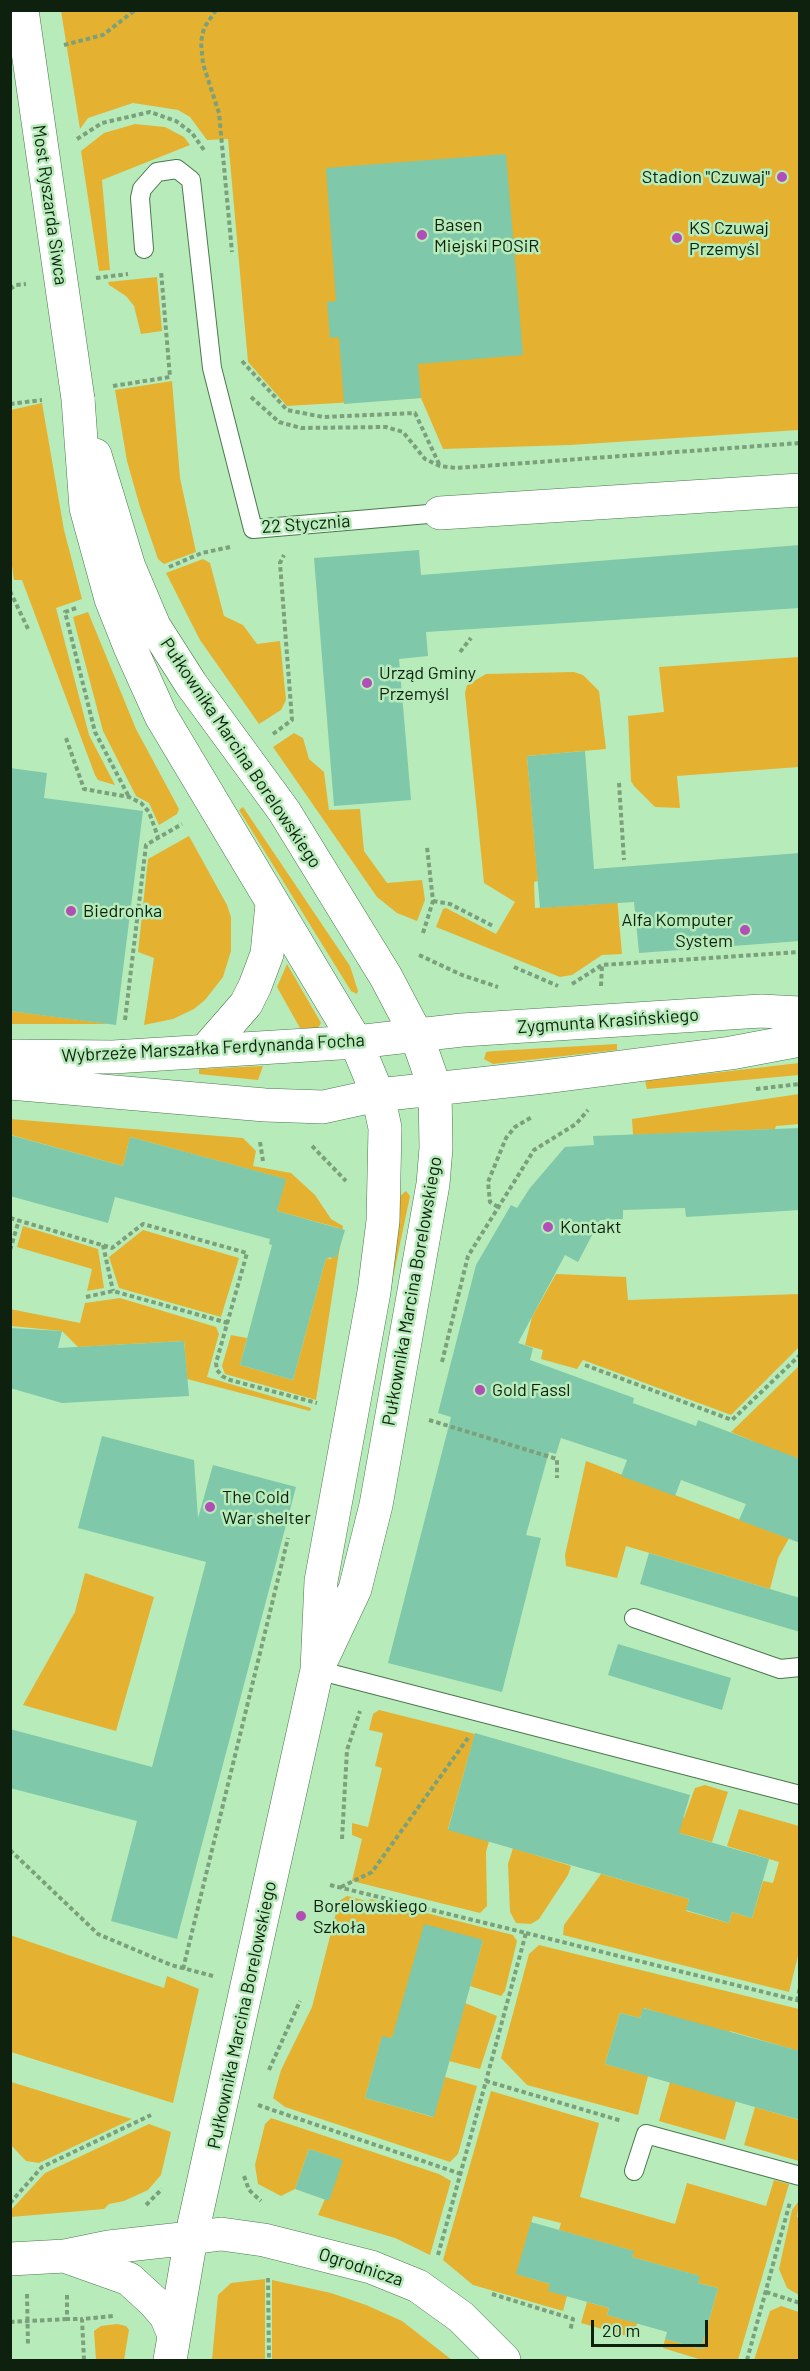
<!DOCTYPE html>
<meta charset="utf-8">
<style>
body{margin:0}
#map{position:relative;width:810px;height:2371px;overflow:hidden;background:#b8ebba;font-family:Barlow,sans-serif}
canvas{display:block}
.frame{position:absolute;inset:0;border:12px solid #0e210f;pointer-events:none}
.scale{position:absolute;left:591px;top:2320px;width:117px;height:27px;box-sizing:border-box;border:3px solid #0e210f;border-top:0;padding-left:8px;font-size:18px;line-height:21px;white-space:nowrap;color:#0e210f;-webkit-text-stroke:4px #b8ebba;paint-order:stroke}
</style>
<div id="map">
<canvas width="810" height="2371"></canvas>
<div class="frame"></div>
<div class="scale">20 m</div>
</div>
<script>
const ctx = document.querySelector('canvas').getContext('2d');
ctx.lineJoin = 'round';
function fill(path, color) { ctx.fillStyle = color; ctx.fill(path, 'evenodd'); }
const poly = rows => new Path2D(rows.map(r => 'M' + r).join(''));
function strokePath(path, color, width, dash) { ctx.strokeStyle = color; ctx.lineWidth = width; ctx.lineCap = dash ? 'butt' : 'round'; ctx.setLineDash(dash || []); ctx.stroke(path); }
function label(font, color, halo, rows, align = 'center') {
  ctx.font = font + ' Barlow,sans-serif'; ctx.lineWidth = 5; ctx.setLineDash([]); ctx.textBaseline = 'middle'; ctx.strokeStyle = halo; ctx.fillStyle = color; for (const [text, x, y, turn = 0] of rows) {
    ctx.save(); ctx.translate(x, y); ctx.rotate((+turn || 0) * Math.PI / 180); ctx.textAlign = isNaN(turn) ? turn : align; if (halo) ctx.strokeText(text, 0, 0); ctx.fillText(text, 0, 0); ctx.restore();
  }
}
const green = poly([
 [61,11,799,11,799,430,570,445,443,449,421,398,287,406,248,362,228,139,207,140,190,117,178,110,133,103,88,118,80,129],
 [135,124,165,127,184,137,190,145,102,180,110,270,99,271,81,151,104,133],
 [157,277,162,331,141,334,134,306,126,296,109,285,108,282],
 [172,381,180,478,196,552,164,564,158,559,140,507,127,461,115,390],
 [42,403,64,530,82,599,56,608,89,735,115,785,98,780,95,775,22,580,14,580,10,551,11,410],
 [203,559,210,563,224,616,243,625,257,644,280,641,286,700,281,710,259,724,200,640,166,573],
 [88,612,136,729,179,809,177,814,159,825,149,803,136,796,103,731,73,617],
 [799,657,799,767,677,776,680,808,655,807,634,786,631,781,628,716,664,712,659,667],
 [574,672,583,675,599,691,606,749,527,756,538,881,534,882,535,908,600,904,615,875,622,954,602,955,572,975,560,977,436,927,443,909,446,908,496,934,515,902,484,883,465,693,467,685,486,674],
 [294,733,303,738,309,759,324,772,329,810,360,809,364,851,387,883,422,880,425,900,417,921,397,913,377,897,273,747],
 [243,807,350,966,358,991,357,994,351,991,239,810],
 [189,836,227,905,231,917,231,951,223,977,205,1000,194,1009,173,1019,144,1025,154,958,138,952,148,859],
 [287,964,321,1023,318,1028,300,1028,277,987],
 [11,1011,110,1024,11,1024],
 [617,1044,617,1050,493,1064,484,1059,486,1052,494,1051],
 [799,1063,799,1075,647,1089,645,1081],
 [263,1066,258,1080,199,1074,199,1069],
 [799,1094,799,1124,776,1126,775,1129,633,1135,632,1119],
 [10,1119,243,1138,256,1151,253,1166,291,1173,315,1195,331,1219,343,1226,316,1400,225,1374,222,1366,231,1335,247,1338,240,1365,293,1380,326,1258,331,1259,339,1228,277,1211,285,1179,130,1137,123,1166,11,1135],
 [406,1191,410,1196,391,1287,387,1286,401,1195],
 [23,1226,98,1249,104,1288,87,1291,92,1269,17,1247],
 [143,1230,239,1258,221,1317,119,1288,109,1257],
 [556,1274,626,1277,628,1300,799,1294,799,1347,731,1415,583,1360,577,1369,541,1359,543,1350,525,1345,532,1317],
 [120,1298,216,1327,219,1334,207,1377,311,1408,310,1411,187,1379,184,1341,78,1347,62,1331,11,1326,10,1309,80,1323,85,1303],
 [799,1366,799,1505,793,1531,778,1558,770,1589,626,1546,617,1578,566,1566,565,1555,586,1461,769,1531,755,1442,731,1432],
 [85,1573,154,1597,116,1731,23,1705,75,1612],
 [379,1710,475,1734,448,1829,489,1841,486,1852,487,1906,480,1913,352,1881,362,1839,352,1835,352,1823,368,1827,382,1768,375,1766,383,1733,369,1730,373,1714],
 [705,1785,728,1792,712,1842,672,1831,676,1816,684,1818,695,1788],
 [739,1809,799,1826,799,1952,789,1992,563,1935,564,1925,601,1874,689,1899,686,1911,729,1923,732,1912,752,1918,763,1881,773,1883,779,1862,727,1846],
 [513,1848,571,1866,568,1875,539,1919,531,1924,516,1923,510,1912,508,1864],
 [347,1896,367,1901,371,1899,513,1935,517,1941,505,1991,501,1996,470,1986,483,1940,392,2038,382,2037,365,2098,433,2117,445,2077,477,2086,458,2154,450,2162,285,2107,273,2098,281,2070,312,2007,339,1901],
 [10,1935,164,1988,167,1976,199,1989,173,2103,11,2052],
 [539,1945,799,2009,799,2051,730,2031,726,2042,697,2024,644,2008,640,2018,620,2013,605,2064,648,2076,638,2115,527,2085,501,2058,529,1954],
 [465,2003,497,2016,480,2069,449,2061],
 [11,2082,47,2093,132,2119,39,2163,26,2161,11,2145],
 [670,2082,736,2101,725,2140,659,2121],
 [491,2091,599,2123,580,2197,675,2224,687,2183,766,2206,774,2180,789,2184,738,2360,702,2360,663,2348,665,2339,701,2349,718,2288,698,2283,699,2276,632,2257,633,2251,559,2230,561,2223,533,2216,517,2274,550,2284,567,2296,563,2311,473,2285,443,2260],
 [755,2107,799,2120,799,2161,744,2145],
 [271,2118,439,2174,451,2181,430,2255,395,2238,318,2215,342,2160,309,2149,295,2189,281,2196,258,2184,255,2165,265,2124],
 [149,2124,171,2132,161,2175,148,2190,124,2201,109,2204,104,2209,11,2217,11,2210,45,2173],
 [799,2201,797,2217,800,2218,799,2295,787,2288,779,2269,792,2210],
 [265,2279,265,2360,212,2360,218,2295,231,2283],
 [272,2280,331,2293,366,2305,402,2321,452,2360,272,2360],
 [587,2302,609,2308,607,2315,637,2323,634,2338,581,2323],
 [781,2306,799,2312,799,2360,754,2360,770,2311],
 [117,2324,126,2326,129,2330,124,2360,96,2360,94,2331,101,2326]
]);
const building = poly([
 [506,154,523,355,418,364,421,398,344,404,339,337,330,338,327,302,336,301,326,168],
 [800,545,800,608,426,632,428,656,399,659,411,800,334,806,314,558,419,550,421,575],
 [585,751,594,869,800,853,800,941,639,953,634,902,540,908,527,756],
 [10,768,47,773,44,798,143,811,116,1025,10,1011],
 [800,1128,800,1210,686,1217,685,1208,623,1210,623,1219,600,1220,578,1262,565,1255,518,1343,533,1348,530,1360,634,1398,633,1403,696,1426,698,1420,800,1459,800,1543,739,1520,746,1504,681,1480,675,1496,621,1476,627,1460,561,1438,556,1454,549,1452,526,1535,541,1538,502,1692,388,1663,451,1417,438,1413,476,1265,511,1205,517,1208,530,1188,565,1147,594,1145,593,1136],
 [10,1135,123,1166,130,1137,286,1179,277,1211,345,1230,337,1257,326,1258,293,1380,240,1365,272,1245,269,1244,270,1239,115,1197,108,1223,10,1196],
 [10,1328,62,1331,58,1348,184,1341,189,1396,62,1403,10,1388],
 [102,1436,194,1460,198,1518,213,1465,296,1487,177,1939,111,1921,137,1821,10,1788,10,1729,152,1767,206,1562,78,1528],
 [649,1553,800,1598,800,1632,640,1584],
 [618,1644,731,1678,722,1710,608,1675],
 [475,1733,690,1795,679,1833,769,1859,752,1918,732,1912,729,1923,686,1910,689,1899,448,1830],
 [424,1924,483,1940,434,2117,365,2098,382,2036,392,2038],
 [643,2008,800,2051,800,2120,605,2064,620,2013,640,2018],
 [309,2149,343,2160,329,2201,295,2189],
 [531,2222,634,2251,632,2257,700,2276,698,2283,718,2288,701,2349,665,2339,667,2332,607,2315,609,2308,548,2291,550,2284,516,2274]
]);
const path = poly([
 [216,10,204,28,201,42,203,64,219,113,232,252],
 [64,45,103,35,135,10],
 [77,139,102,123,150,112,176,121,192,133,204,150],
 [96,278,128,274],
 [10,289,16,285,26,284],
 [242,361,287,410,323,417,415,413,440,466],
 [113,386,170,377,161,271],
 [251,397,279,422,301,428,386,427,403,432,425,459,440,466,456,468,800,443],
 [10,404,42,400],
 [169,567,202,553,230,547],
 [10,591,29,631],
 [76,608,65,612,95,732,129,797],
 [460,652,471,638],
 [273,734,292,720,280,563,284,555],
 [66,738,84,789,129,797,141,803,149,812,158,837],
 [619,783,624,860],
 [433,901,450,904,493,926],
 [423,933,433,901,427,847],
 [419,955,462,975,498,987],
 [514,967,558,986],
 [572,984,602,965,800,952],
 [601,986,602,966],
 [125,1020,146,845,182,824],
 [756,1089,800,1084],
 [260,1142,263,1161],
 [312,1146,346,1181],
 [498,1207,490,1202,488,1182,506,1138,515,1127,532,1117],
 [10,1218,112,1248,143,1224,247,1253,216,1363,217,1370,222,1376,230,1380,317,1403],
 [103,1245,113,1291],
 [10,1250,19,1220],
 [86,1297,113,1291,228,1323],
 [442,1362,468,1256,534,1150,576,1124,588,1110],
 [585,1365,732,1420,800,1355],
 [429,1420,557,1459,557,1478],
 [342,1839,347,1750,360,1711],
 [10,1850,98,1934,171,1965,213,1976],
 [330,1885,526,1933,486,2081],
 [341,1887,372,1872,468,1738],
 [526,1933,800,2001],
 [183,1969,288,1538],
 [797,2001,800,1987],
 [269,2070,300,2001],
 [258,2105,461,2174],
 [244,2176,249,2190,261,2201],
 [10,2203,42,2167,151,2115],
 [146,2205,162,2189],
 [438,2255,486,2081,622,2121],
 [268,2278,269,2360],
 [766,2292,800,2303],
 [27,2294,28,2344],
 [492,2294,573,2319,570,2331],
 [67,2295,67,2319,82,2319],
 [10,2322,67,2319],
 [84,2360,82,2319,114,2316],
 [747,2360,790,2202]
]);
const lane = poly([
 [144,249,140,198,142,189,157,172,177,169,191,180,212,368,253,529,440,513],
 [634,1618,780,1669,800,1667],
 [317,1670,800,1795],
 [634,2171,646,2134,800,2176]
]);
const street = poly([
 [440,513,800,490],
 [10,1056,113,1057,356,1042],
 [10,1083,265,1105,323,1107,378,1095],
 [191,2238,221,2234,264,2240,371,2267,418,2286,461,2317,504,2360]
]);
const secondary = poly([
 [78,399,86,508,111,599,130,647,161,716,356,1042,378,1095,385,1128,383,1221,374,1292,321,1581,317,1670,191,2238,170,2360],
 [95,455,129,567,154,626,191,684,284,811,386,977,416,1034,435,1088,436,1148,433,1184,376,1505,355,1589,323,1657],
 [356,1042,462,1030,761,1011,800,1013],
 [205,1051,246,1004,255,986,267,954,272,904],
 [378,1095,544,1077,731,1053,800,1040],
 [67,2257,129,2279,154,2302,166,2316,174,2335],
 [10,2259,65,2256,109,2247,191,2238]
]);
const secondaryBridge = poly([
 [22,10,78,399]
]);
const markers = [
 [782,177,6,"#b14fb6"],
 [422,235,6,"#b14fb6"],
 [677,238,6,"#b14fb6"],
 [367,683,6,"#b14fb6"],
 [71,911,6,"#b14fb6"],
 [745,930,6,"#b14fb6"],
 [548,1227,6,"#b14fb6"],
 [480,1390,6,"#b14fb6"],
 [210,1507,6,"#b14fb6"],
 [301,1916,6,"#b14fb6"]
];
const poiNames = [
 ["Stadion \"Czuwaj\"",770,177,"right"],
 ["Basen",434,225],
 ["Miejski POSiR",434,246],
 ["KS Czuwaj",689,228],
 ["Przemyśl",689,249],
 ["Urząd Gminy",379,673],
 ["Przemyśl",379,694],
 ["Biedronka",83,911],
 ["Alfa Komputer",733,920,"right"],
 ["System",733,941,"right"],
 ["Kontakt",560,1227],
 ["Gold Fassl",492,1390],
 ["The Cold",222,1497],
 ["War shelter",222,1518],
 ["Borelowskiego",313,1906],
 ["Szkoła",313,1927]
];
const streetNames = [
 ["Most Ryszarda Siwca",50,205,82],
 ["22 Stycznia",306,524,-4],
 ["Pułkownika Marcina Borelowskiego",241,753,56],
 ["Zygmunta Krasińskiego",608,1021,-4],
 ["Wybrzeże Marszałka Ferdynanda Focha",213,1048,-3],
 ["Pułkownika Marcina Borelowskiego",412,1291,-80],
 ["Pułkownika Marcina Borelowskiego",242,2015,-78],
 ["Ogrodnicza",361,2267,18]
];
fill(green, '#e4b230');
fill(building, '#7fc8a9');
strokePath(lane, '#49784c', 20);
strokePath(street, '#49784c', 34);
strokePath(secondary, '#49784c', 34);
strokePath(path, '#7aa17b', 4, [4.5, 3]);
strokePath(lane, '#fff', 18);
strokePath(street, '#fff', 33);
strokePath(secondary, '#fff', 33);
strokePath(secondaryBridge, '#49784c', 34, []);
strokePath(secondaryBridge, '#fff', 33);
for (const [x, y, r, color] of markers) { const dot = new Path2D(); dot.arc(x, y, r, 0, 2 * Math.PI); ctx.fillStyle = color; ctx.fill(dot); strokePath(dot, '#b8ebba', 2); }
label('18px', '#0e210f', '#b8ebba', poiNames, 'left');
label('18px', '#0e210f', '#b8ebba', streetNames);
</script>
